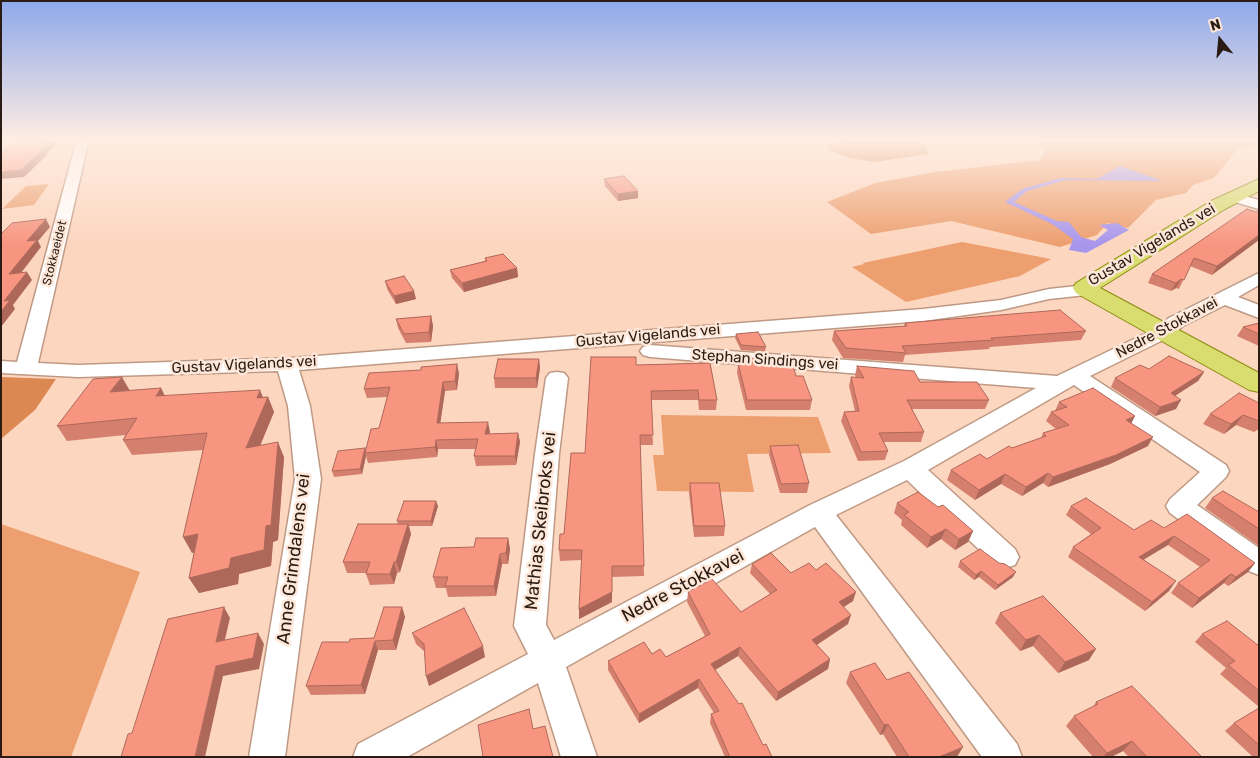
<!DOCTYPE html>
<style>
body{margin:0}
#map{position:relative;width:1260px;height:758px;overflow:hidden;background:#fdd6bf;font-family:Rubik,sans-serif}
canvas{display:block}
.frame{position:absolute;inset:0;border:2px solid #2a1c14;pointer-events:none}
.north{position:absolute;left:1195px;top:15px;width:50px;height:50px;-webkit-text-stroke:4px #fee7d9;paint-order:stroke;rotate:343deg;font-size:14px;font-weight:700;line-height:20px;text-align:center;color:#2a1c14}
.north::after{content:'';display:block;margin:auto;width:18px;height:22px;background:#2a1c14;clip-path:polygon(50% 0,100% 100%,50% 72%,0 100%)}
</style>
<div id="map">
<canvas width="1260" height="758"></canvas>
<div class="frame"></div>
<div class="north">N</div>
</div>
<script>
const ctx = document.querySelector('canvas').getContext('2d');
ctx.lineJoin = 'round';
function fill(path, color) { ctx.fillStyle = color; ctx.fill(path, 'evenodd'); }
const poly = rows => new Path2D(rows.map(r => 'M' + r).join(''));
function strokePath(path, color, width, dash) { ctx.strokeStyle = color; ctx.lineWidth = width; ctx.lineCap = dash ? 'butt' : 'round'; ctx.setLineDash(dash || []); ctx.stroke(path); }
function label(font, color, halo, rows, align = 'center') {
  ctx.font = font + ' Rubik,sans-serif'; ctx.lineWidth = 5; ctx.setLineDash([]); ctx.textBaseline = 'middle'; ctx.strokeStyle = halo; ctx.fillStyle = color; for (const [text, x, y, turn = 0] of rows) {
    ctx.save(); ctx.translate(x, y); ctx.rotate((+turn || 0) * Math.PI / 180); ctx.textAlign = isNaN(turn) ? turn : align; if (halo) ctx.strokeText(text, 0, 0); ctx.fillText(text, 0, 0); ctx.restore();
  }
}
const green = poly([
 [1035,139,1259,139,1259,146,1238,149,1214,178,1193,185,1186,193,1156,200,1128,228,1108,223,1097,235,1060,247,951,221,871,234,827,202,875,183,935,172,1040,160,1045,151],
 [49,184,34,205,2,209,26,186],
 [962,242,1051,259,1020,276,906,302,852,267,864,264,863,263],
 [661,415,818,417,831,453,747,454,754,492,657,491,653,455,664,455],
 [1,524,140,572,71,757,1,757]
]);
const forest = poly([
 [844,139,921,139,929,154,874,162,849,158,830,151,827,145],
 [1,377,56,379,35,410,1,439]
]);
const water = poly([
 [1120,166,1163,181,1066,180,1027,191,1014,202,1057,221,1069,222,1081,237,1095,241,1108,230,1099,225,1117,223,1129,230,1086,253,1069,250,1073,239,1052,224,1005,202,1022,189,1061,178,1097,179]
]);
const minor = poly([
 [77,139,89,139,38,363,78,365,291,358,923,309,1001,300,1049,289,1086,285,1092,286,1095,290,1092,294,1086,295,1049,299,1001,310,923,321,299,370,310,406,321,479,285,757,249,757,295,479,288,406,278,371,78,377,1,373,1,361,17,362,77,139],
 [1233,193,1259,200,1259,209,1228,200,1226,197,1228,194,1233,193],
 [1259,273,1259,285,1238,297,1259,305,1259,318,1225,305,1183,326,1171,336,1090,376,1226,465,1229,471,1226,477,1197,505,1259,548,1259,575,1249,571,1170,513,1166,506,1170,499,1200,472,1074,385,928,470,1015,549,1019,557,1015,565,1005,568,995,565,907,480,836,515,1017,744,1022,757,982,757,815,527,566,667,597,757,561,757,538,683,407,757,353,757,358,744,528,654,514,626,535,454,546,378,550,373,557,372,564,373,568,378,559,454,546,625,554,640,810,505,904,461,1036,388,650,357,643,355,640,351,643,347,650,345,1057,376,1157,328,1169,318,1259,273]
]);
const major = poly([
 [1259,179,1259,191,1225,209,1100,288,1259,373,1259,392,1249,390,1076,293,1073,288,1076,283,1211,201,1259,179]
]);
const wall = poly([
 [604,179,638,198,618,201,605,186],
 [1256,212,1212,275,1190,266,1179,289,1176,288,1171,291,1148,283,1152,274],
 [485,258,517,268,518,277,464,292,452,278,450,270,485,261],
 [385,281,416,299,396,304,387,289],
 [431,316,433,326,431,342,406,343,398,328,396,319],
 [905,323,1086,331,1081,340,990,347,989,349,905,355,903,362,843,358,832,340,834,331,904,326],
 [1259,323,1259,346,1237,336,1243,327],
 [736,334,766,347,765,352,741,350,735,338],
 [750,358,778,363,796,376,812,400,810,410,746,410,737,373,738,363,749,363],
 [539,359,540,368,537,388,495,388,494,378],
 [710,363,717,400,716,410,699,410,698,400,651,400,653,445,640,445,644,576,612,577,612,602,579,619,579,609,582,560,560,561,559,550,585,453,636,365],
 [857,366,920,382,989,400,985,409,912,409,924,432,921,442,884,442,888,451,885,460,858,461,841,421,844,412,855,411,849,386,851,377,856,378,855,375],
 [1149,369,1204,372,1198,381,1175,396,1176,409,1155,416,1111,387,1115,378],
 [459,373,457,390,445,391,440,423,490,432,489,434,518,433,520,442,516,465,476,466,474,456,476,449,438,449,437,457,368,463,366,456,362,474,334,477,332,471,366,450,379,428,387,397,367,398,364,389],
 [161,388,165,396,268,397,274,412,260,445,284,457,278,540,273,542,271,566,239,574,238,584,199,593,189,578,194,552,192,553,203,450,132,455,123,440,125,435,67,441,57,426,129,391],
 [1059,402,1131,423,1148,446,1110,464,1048,487,1043,483,1022,496,1001,484,975,500,947,480,951,470,987,459,1012,448,1041,438,1043,433,1056,429,1046,421,1051,412,1055,411],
 [1259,403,1259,429,1254,432,1236,425,1224,434,1203,424,1210,414],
 [770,446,809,483,807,493,780,493,769,455],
 [690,483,725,526,724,536,694,537,689,493],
 [1212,498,1259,512,1259,546,1205,508],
 [897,503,938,507,973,531,968,542,955,550,941,539,927,548,901,525,902,520,894,513],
 [438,506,432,526,409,526,411,534,400,572,397,573,394,584,370,585,366,574,366,573,347,573,343,562,398,524,397,521],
 [1071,506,1134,530,1164,528,1255,563,1248,572,1228,586,1224,583,1192,608,1171,593,1178,583,1200,567,1168,545,1144,559,1169,591,1145,611,1068,557,1073,547,1091,534,1066,515],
 [508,538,510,549,508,564,502,564,496,596,448,597,446,588,436,588,433,577,474,547],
 [960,561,999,563,1013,577,995,590,979,577,974,580,958,567],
 [752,564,791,573,816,570,853,601,843,607,848,624,817,645,830,659,828,669,776,701,738,656,715,670,763,745,772,757,725,757,710,723,711,714,714,713,698,688,639,723,608,670,608,661,652,654,666,657,705,636,687,602,688,592,741,612,770,594,750,573],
 [402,607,405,617,396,650,378,650,365,694,311,695,306,686,349,642,374,638],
 [1000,613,1089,660,1058,673,1033,646,1020,651,995,623],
 [412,633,485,657,429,686,425,652,416,644],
 [1202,634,1259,646,1259,707,1220,674,1226,668,1195,642],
 [850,672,957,757,897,757,883,734,880,735,846,683],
 [1096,702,1202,757,1129,757,1123,751,1111,757,1093,757,1066,726,1074,716,1093,707],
 [1259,708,1259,757,1253,757,1225,731,1234,723]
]);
const shadedWall = poly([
 [52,139,58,139,59,142,47,153,48,154,24,177,1,179,1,172,42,148],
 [638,191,638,198,618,201,618,194],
 [46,219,50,227,38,241,41,247,14,282,9,274,27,241],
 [1259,235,1259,240,1212,275,1217,266],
 [517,268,518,277,464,292,462,283],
 [27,272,32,280,13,305,15,309,1,327,1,312,4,301],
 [1181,279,1176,288,1171,291,1176,283],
 [414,291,416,299,396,304,394,296],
 [431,316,433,326,431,342,429,332],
 [539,359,540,368,537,388,536,378],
 [457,364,459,373,457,390,455,381],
 [1204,372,1198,381,1165,402,1171,393],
 [122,377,130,391,110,392],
 [443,382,445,391,439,432,437,423],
 [161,388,168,403,156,396],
 [260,390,265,402,268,397,274,412,253,463,246,448,257,398],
 [1181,400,1176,409,1155,416,1160,407],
 [1243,415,1236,425,1224,434,1231,424],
 [1135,416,1130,426,1126,420],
 [488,422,490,432,487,443,485,434],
 [518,433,520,442,516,465,515,456],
 [1153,437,1148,446,1110,464,1048,487,1053,477],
 [436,440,438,449,437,457,435,447],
 [278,442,284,457,278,540,273,542,271,566,239,574,238,584,199,593,189,578,231,558,266,526],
 [365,448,367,453,365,453,366,456,362,474,360,469],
 [1048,473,1043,483,1022,496,1026,487],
 [1005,474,1001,484,975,500,979,490],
 [436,501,438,506,432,526,431,521],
 [408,524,411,534,400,572,396,562],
 [946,529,941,539,927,548,931,537],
 [973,531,968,542,955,550,959,539],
 [198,534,207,549,192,553,183,537],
 [1174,536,1168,545,1133,566,1139,557],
 [508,538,510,549,508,564,506,553],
 [500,554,502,564,496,596,494,586],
 [394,562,397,573,394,584,390,574],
 [1255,563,1248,572,1228,586,1236,577],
 [612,566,612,602,579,619,579,609],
 [981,571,979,577,974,580,976,575],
 [1016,572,1013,577,995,590,998,585],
 [1231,574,1224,583,1192,608,1199,598],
 [1176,581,1169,591,1145,611,1152,602],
 [856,592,853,601,836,612,839,602],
 [224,607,230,618,222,652,216,642],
 [402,607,405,617,396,650,393,640],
 [851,615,848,624,810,649,812,640],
 [258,633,264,644,259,669,223,676,205,757,195,757,216,666],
 [1039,635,1033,646,1020,651,1026,640],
 [375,641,378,650,365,694,361,685],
 [483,646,485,657,429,686,426,676],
 [740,647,738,656,710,673,711,664],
 [1096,649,1089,660,1058,673,1065,662],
 [830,659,828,669,776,701,778,692],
 [699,679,698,688,639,723,639,714],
 [888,724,883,734,880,735,884,725],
 [1132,741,1123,751,1111,757,1103,757,1107,753],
 [963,747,957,757,939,757]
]);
const building = poly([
 [19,139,52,139,42,148,44,148,21,170,1,172,1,153,19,139],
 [624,176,638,191,618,194,604,179,624,176],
 [1247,209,1256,212,1259,210,1259,235,1217,266,1194,258,1184,280,1181,279,1176,283,1152,274,1247,209],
 [46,219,27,241,37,240,9,274,27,272,4,301,10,300,1,312,1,234,12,223,46,219],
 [503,254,517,268,462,283,450,270,487,261,485,258,503,254],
 [404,276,414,291,394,296,385,281,404,276],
 [1060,310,1086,331,991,338,993,340,902,346,906,353,846,348,834,331,907,326,905,323,1060,310],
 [431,316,429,332,404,334,396,319,431,316],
 [1259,323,1259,334,1243,327,1259,323],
 [758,332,766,347,741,345,736,334,758,332],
 [1169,356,1204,372,1171,393,1181,400,1160,407,1115,378,1140,365,1149,369,1169,356],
 [591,357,636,357,636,365,710,363,717,400,699,400,698,390,651,391,653,435,640,435,644,566,612,566,612,592,579,609,582,550,559,550,560,534,564,534,571,453,585,453,591,357],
 [750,358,776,360,778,363,792,363,796,376,803,376,812,400,747,400,738,363,753,363,750,358],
 [498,359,539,359,536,378,494,378,498,359],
 [457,364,455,381,443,382,437,423,488,422,485,434,518,433,515,456,474,456,478,439,436,440,435,447,365,453,371,429,379,428,390,387,364,389,369,373,421,370,421,367,457,364],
 [857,366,914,371,920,382,977,382,989,400,907,400,924,432,879,433,888,451,861,452,844,412,859,411,851,377,864,378,857,366],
 [122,377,110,392,161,388,156,396,260,390,257,398,268,397,246,448,278,442,271,525,266,526,264,550,231,558,229,568,189,578,198,534,183,537,207,433,123,440,137,418,57,426,93,379,122,377],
 [1093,388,1135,416,1126,420,1153,437,1116,455,1053,477,1048,473,1026,487,1005,474,979,490,951,470,980,454,987,459,1009,446,1012,448,1046,436,1043,433,1069,425,1051,412,1067,407,1059,402,1093,388],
 [1239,393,1259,403,1259,421,1243,415,1231,424,1210,414,1239,393],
 [798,445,809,483,781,484,770,446,798,445],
 [365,448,360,469,332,471,338,451,365,448],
 [690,483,719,483,725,526,694,526,690,483],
 [1223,491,1259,512,1259,529,1212,498,1223,491],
 [918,492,938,507,943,505,973,531,959,539,946,529,931,537,904,515,909,512,897,503,918,492],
 [1086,498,1134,530,1151,520,1164,528,1187,514,1255,563,1236,577,1231,574,1199,598,1178,583,1210,560,1174,536,1139,557,1176,581,1152,602,1073,547,1101,528,1071,506,1086,498],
 [404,501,436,501,431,521,397,521,404,501],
 [358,524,408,524,396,562,394,562,390,574,366,574,370,562,343,562,358,524],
 [476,538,508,538,506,553,500,554,494,586,445,586,448,577,433,577,441,548,474,547,476,538],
 [980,549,999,563,1005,564,1016,572,998,585,981,571,976,575,960,561,980,549],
 [771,553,791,573,809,563,816,570,826,563,856,592,839,602,851,615,812,640,830,659,778,692,740,647,711,664,739,704,742,703,763,745,766,744,772,757,730,757,711,714,719,711,699,679,639,714,608,661,644,642,652,654,660,649,666,657,710,634,688,592,712,579,741,612,777,590,752,564,771,553],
 [1043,596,1096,649,1065,662,1039,635,1026,640,1000,613,1043,596],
 [224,607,216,642,258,633,253,658,216,666,195,757,121,757,128,734,132,733,168,619,224,607],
 [384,607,402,607,393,640,375,641,361,685,306,686,322,642,349,642,350,639,374,638,384,607],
 [464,608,483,646,426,676,424,644,412,633,464,608],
 [1227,621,1259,646,1259,691,1228,665,1235,661,1202,634,1227,621],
 [875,663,887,680,909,672,963,747,939,757,909,757,888,724,884,725,850,672,875,663],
 [1132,686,1202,757,1147,757,1132,741,1107,753,1074,716,1098,704,1096,702,1132,686],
 [1259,708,1259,745,1234,723,1259,708],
 [529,709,533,729,545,726,553,757,483,757,478,725,529,709]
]);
const farStreetnames = [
 ["Stokkaeidet",55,253,-76]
];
const streetNames = [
 ["Gustav Vigelands vei",1152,245,-31],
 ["Nedre Stokkavei",1167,328,-28],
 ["Gustav Vigelands vei",648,336,-5],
 ["Stephan Sindings vei",765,360,4],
 ["Gustav Vigelands vei",244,365,-3]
];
const nearStreetnames = [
 ["Mathias Skeibroks vei",541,521,-84],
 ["Anne Grimdalens vei",294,559,-83],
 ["Nedre Stokkavei",683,586,-28]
];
fill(green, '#ed9f6f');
fill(forest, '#dc8852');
fill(water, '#a796ec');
strokePath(minor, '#be9984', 3);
strokePath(major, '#8b8a10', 2);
fill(minor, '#fff');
fill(major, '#d9dc6e');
fill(wall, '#d5806f');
fill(shadedWall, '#ae685a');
fill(building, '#f89581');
strokePath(building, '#ae685a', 1);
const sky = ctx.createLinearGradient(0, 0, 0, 245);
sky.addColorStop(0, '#8ea8ea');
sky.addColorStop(0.57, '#feede2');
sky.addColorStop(1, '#feede200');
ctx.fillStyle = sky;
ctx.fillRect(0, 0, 1260, 245);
label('12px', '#2a1c14', '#fee7d9', farStreetnames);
label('15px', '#2a1c14', '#fee7d9', streetNames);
label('18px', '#2a1c14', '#fee7d9', nearStreetnames);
</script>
